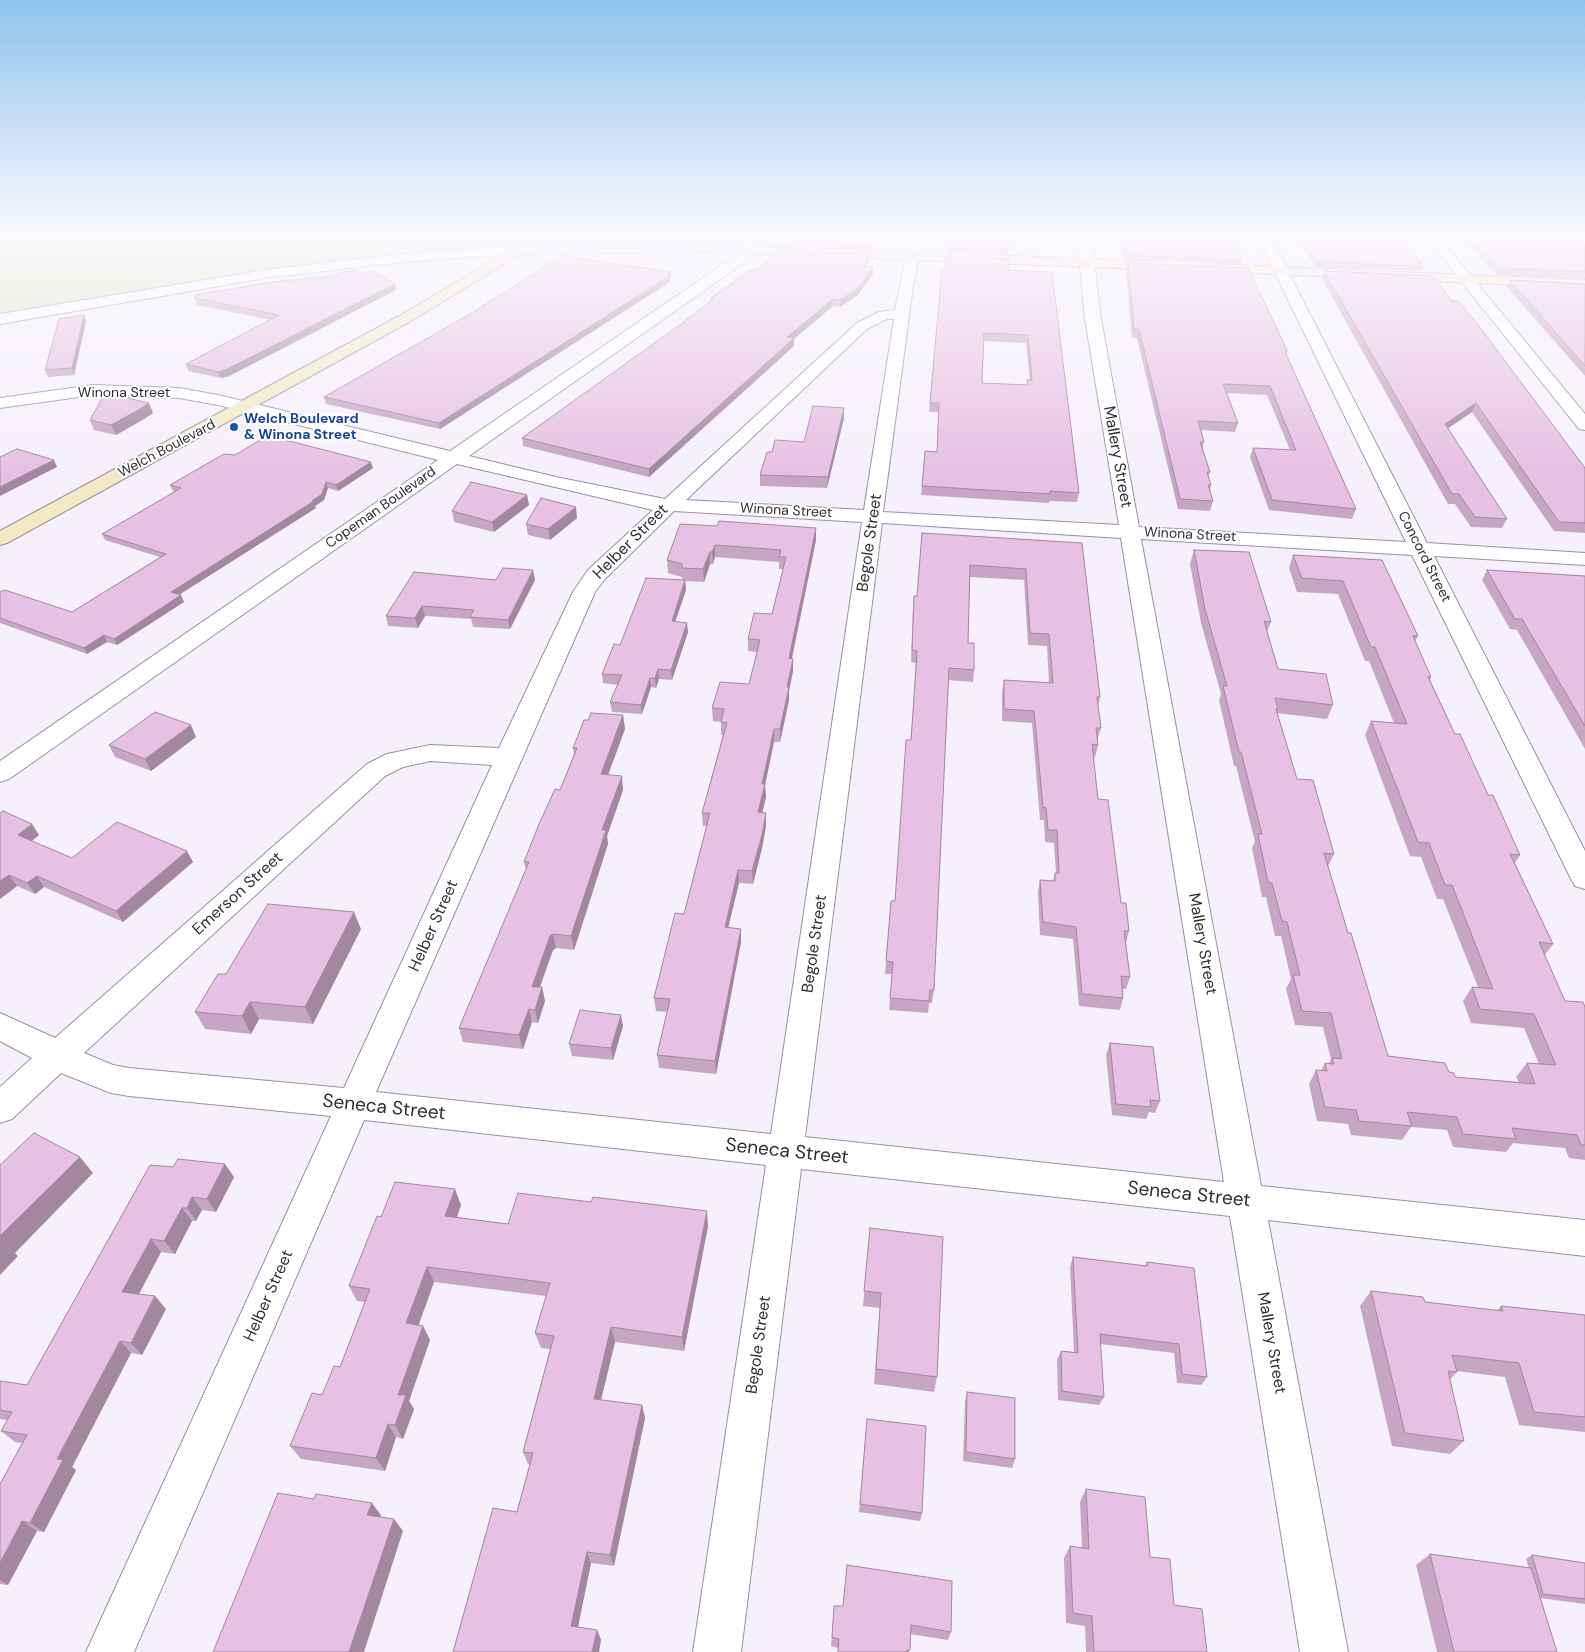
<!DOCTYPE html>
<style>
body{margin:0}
canvas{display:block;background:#f6f0fc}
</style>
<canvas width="1585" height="1652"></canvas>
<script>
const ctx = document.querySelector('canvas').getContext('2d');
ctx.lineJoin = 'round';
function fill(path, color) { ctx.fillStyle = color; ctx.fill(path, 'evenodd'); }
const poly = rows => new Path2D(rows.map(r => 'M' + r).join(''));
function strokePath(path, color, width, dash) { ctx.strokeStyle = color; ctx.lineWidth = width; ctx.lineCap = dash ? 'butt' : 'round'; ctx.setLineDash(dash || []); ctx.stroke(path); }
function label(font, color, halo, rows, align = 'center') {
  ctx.font = font + ' "DM Sans",sans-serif'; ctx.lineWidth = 4; ctx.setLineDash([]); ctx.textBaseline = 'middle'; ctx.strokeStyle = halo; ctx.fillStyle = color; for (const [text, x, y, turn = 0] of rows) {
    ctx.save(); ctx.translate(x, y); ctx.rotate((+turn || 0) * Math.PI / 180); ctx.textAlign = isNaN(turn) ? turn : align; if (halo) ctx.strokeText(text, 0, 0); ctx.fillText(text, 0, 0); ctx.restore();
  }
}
const green = poly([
 [0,236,495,236,504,243,497,246,400,253,208,280,0,316]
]);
const minor = poly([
 [748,236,761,236,751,255,739,266,469,456,556,477,665,499,857,323,879,312,895,310,910,236,924,236,913,286,883,512,1119,525,1085,319,1077,236,1091,236,1101,319,1139,527,1406,542,1257,236,1270,236,1427,543,1585,553,1585,565,1434,556,1585,851,1585,889,1575,886,1571,879,1412,555,1141,539,1261,1186,1585,1220,1585,1256,1268,1220,1348,1652,1300,1652,1230,1216,801,1169,741,1652,693,1652,766,1165,364,1120,134,1652,86,1652,331,1116,129,1096,111,1093,61,1073,12,1119,0,1123,0,1087,32,1058,0,1041,0,1013,55,1038,367,764,387,754,430,745,499,748,573,592,588,570,653,510,457,464,9,779,0,782,0,761,438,460,218,405,179,398,93,395,0,408,0,398,93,385,179,388,218,395,450,451,729,260,741,250,748,236],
 [887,319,894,319,864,510,686,500,867,329,887,319],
 [674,511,862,522,771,1134,376,1092,595,592,604,580,674,511],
 [882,523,1121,538,1224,1182,805,1137,882,523],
 [430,761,492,765,344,1088,129,1068,113,1065,84,1053,385,776,403,767,430,761],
 [1425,236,1438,236,1585,414,1585,430,1579,429,1425,236],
 [521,246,528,250,526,253,403,262,272,277,0,324,0,314,272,269,403,254,521,246]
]);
const secondary = poly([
 [534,236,542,240,535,246,711,244,1164,262,1171,266,1164,270,711,252,521,254,411,321,7,543,0,545,0,531,401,315,534,236],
 [1212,264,1585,280,1585,288,1207,271,1205,268,1212,264]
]);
const wall = poly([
 [621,236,666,236,662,243,641,244],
 [875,236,871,249,794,246,794,242],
 [948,236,1009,250,1008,255,946,252],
 [1119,236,1232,236,1242,260,1241,264,1124,259],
 [1297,236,1401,236,1423,266,1421,271,1315,267],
 [1462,236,1575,236,1585,246,1585,279,1496,275],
 [868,261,866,267,873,274,857,296,840,307,833,306,794,339,794,346,649,477,523,446,522,438,681,324,711,302,711,298],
 [1128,263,1286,354,1356,509,1352,519,1269,510,1250,457,1253,448,1290,450,1267,395,1227,393,1238,423,1235,432,1201,430,1204,442,1203,449,1210,472,1208,476,1211,485,1210,491,1213,501,1210,511,1178,509,1137,338,1132,337,1126,271],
 [942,270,1008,270,1079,493,1077,502,1049,501,1049,503,921,495,925,451,937,452,939,412,929,412],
 [984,341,1026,343,1030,380,1027,380,1027,385,982,383],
 [1324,271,1452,301,1585,468,1585,533,1554,531,1472,412,1448,428,1507,519,1502,528,1471,527,1455,504,1448,504,1322,279],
 [671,272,671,278,669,279,670,282,440,429,326,404,324,397],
 [361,274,395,284,396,290,229,376,221,378,188,371,186,364,271,320,197,305,195,298],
 [1510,280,1585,284,1585,376,1507,287],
 [84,315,86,321,74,375,48,377,45,370],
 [153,413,144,419,116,435,94,430,90,420],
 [844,418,827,488,760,486,760,475,772,452,804,442],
 [373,468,338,491,328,488,324,500,315,506,316,508,180,594,184,602,117,645,107,642,87,654,0,623,0,592,72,612,160,557,105,540,102,534,174,492,173,491,170,485],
 [527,495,529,505,494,532,454,522,452,511],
 [577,518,550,540,528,535,526,524],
 [717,526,816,528,816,540,792,659,793,671,789,691,789,700,780,742,774,742,765,785,766,797,762,813,766,813,766,826,762,848,753,884,739,883,728,928,741,929,741,942,716,1074,659,1068,657,1055,667,1012,656,1011,654,998,684,914,707,826,703,826,702,813,723,735,721,735,721,722,713,721,712,708,749,684,757,652,748,651,748,639,772,614,783,569,779,569,779,562,715,557,713,564,710,564,704,582,685,581,686,590,675,622,688,632,672,680,659,679,656,688,651,687,642,714,612,712,610,702,618,685,603,683,602,674,620,645,683,580,682,577,668,573,667,560],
 [922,533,1082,543,1100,697,1098,707,1101,728,1097,741,1098,745,1095,757,1093,757,1098,799,1121,903,1129,931,1126,943,1130,977,1126,989,1123,989,1123,998,1120,1010,1079,1006,1073,939,1040,935,1038,892,1040,880,1053,881,1055,873,1056,873,1054,843,1045,842,1044,820,1040,820,1032,723,1002,721,1002,692,1004,680,1049,683,1047,646,1028,645,1024,580,970,577,968,643,974,670,973,682,948,680,934,990,932,1003,929,1003,928,1013,889,1010,892,974,885,974,891,901,895,901,912,724,916,663,911,662,913,607,914,596,917,596],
 [1194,550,1271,622,1267,632,1278,669,1333,705,1327,719,1277,713,1297,779,1334,854,1328,866,1348,933,1388,1056,1449,1072,1455,1077,1519,1082,1516,1077,1527,1063,1539,1064,1524,1028,1471,1023,1463,1001,1472,987,1478,987,1443,899,1437,899,1421,857,1410,856,1365,735,1371,721,1394,723,1369,661,1365,661,1338,594,1297,592,1289,568,1293,555,1382,560,1418,636,1415,641,1431,677,1430,680,1455,734,1520,855,1515,863,1553,944,1544,956,1565,1001,1585,1007,1585,1160,1569,1158,1565,1148,1513,1143,1506,1152,1453,1147,1447,1130,1411,1127,1402,1140,1351,1135,1348,1124,1317,1121,1309,1084,1316,1070,1321,1071,1325,1063,1329,1063,1331,1059,1323,1027,1295,1025,1286,989,1291,979,1281,936,1275,936,1266,897,1262,897,1252,848,1255,842,1236,766,1234,766,1219,700,1221,694,1201,623,1190,564],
 [533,570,535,580,510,629,473,627,471,619,425,616,418,628,388,626,386,616,496,580],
 [1487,570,1585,576,1585,749,1517,630,1510,629,1482,580],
 [623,715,625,729,608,775,623,790,607,836,608,844,574,950,556,948,553,950,540,987,542,987,545,1001,538,1023,532,1022,523,1049,463,1042,459,1028,526,870,524,862,560,790,574,754,573,748],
 [196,737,151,771,115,757,109,745],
 [0,813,39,835,32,841,72,858,193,862,123,922,44,887,35,894,17,886,0,899],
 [361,929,313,1024,259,1019,251,1034,205,1029,195,1012,226,974],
 [623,1026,613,1060,572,1056,569,1044],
 [1110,1043,1160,1101,1155,1113,1149,1112,1146,1119,1112,1115,1106,1055],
 [150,1165,234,1177,216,1212,202,1210,196,1221,192,1221,175,1254,161,1252,139,1294,166,1309,142,1355,131,1353,72,1467,76,1470,44,1532,37,1531,8,1585,0,1584,0,1484,22,1443,15,1442,1,1431,7,1420,0,1419,0,1381,27,1385],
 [461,1205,457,1217,508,1224,708,1226,684,1351,615,1342,601,1400,642,1405,645,1418,614,1566,591,1563,578,1627,597,1630,601,1640,453,1652,517,1512,530,1465,528,1464,523,1452,550,1349,541,1348,535,1333,546,1296,434,1282,418,1325,423,1326,430,1340,409,1401,414,1409,403,1439,396,1437,385,1471,301,1459,290,1446,340,1367,365,1302,357,1301,349,1286,381,1217],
 [870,1228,937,1377,934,1392,874,1384,880,1308,863,1306],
 [1073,1257,1145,1266,1147,1262,1207,1377,1201,1385,1177,1383,1174,1353,1100,1344,1104,1397,1099,1405,1058,1400,1057,1360,1061,1351,1074,1352,1070,1267],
 [1371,1291,1425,1302,1497,1311,1501,1306,1585,1315,1585,1432,1519,1425,1505,1377,1456,1371,1457,1372,1450,1379,1464,1441,1450,1454,1392,1446,1360,1306],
 [967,1392,1015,1459,1012,1468,963,1461,965,1401],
 [866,1428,922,1513,920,1521,859,1512],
 [1086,1489,1150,1557,1174,1605,1207,1652,1086,1652,1085,1626,1066,1623,1064,1558,1070,1546,1082,1548,1080,1502],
 [1430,1554,1529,1568,1526,1559,1532,1555,1585,1563,1585,1604,1540,1598,1557,1652,1437,1652,1416,1565],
 [834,1606,843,1606,951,1632,948,1640,910,1634,909,1652,838,1652,838,1648,831,1646]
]);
const shadedWall = poly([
 [661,236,666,236,662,243,661,237],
 [868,254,868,261,864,273,865,267],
 [873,267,873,274,857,296,840,307,840,300],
 [671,272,671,278,669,279,670,282,440,429,439,423],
 [395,284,396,290,229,376,221,378,218,372],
 [833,299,833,306,794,339,794,346,649,477,649,469,787,337],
 [84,315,86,321,74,375,72,368],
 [149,403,153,413,144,419,116,435,111,425],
 [1476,403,1472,412,1441,433,1445,424],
 [844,408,844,418,827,488,828,477],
 [54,460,57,467,0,496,0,487],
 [371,462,373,468,338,491,336,485],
 [326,482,328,488,324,500,315,506,316,508,174,598,171,592,312,501],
 [527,495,529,505,494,532,492,522],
 [576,507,577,518,550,540,548,529],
 [816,528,816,540,789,671,789,658],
 [715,545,715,557,713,564,712,552],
 [710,552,710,564,704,582,703,569],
 [533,570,535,580,510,629,508,620],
 [685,580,686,590,672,631,672,621],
 [181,595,184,602,117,645,114,639],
 [422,606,425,616,418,628,415,618],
 [687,623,688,632,672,680,671,670],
 [104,635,107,642,87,654,84,648],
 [793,659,793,671,789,691,789,700,780,742,780,729,787,687],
 [658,669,659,679,656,688,655,678],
 [650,678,651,687,642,714,641,705],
 [623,715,625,729,603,788,601,774],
 [191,725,196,737,151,771,145,759],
 [774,729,774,742,765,785,766,797,759,826,758,812,762,784],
 [622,776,623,790,607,836,608,844,574,950,571,936,602,830],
 [766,813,766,826,762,848,753,884,752,871],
 [32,824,39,835,25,846,18,835],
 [187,851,193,862,123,922,116,911],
 [738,870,739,883,725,940,725,927],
 [9,875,17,886,0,899,0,881],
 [37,876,44,887,35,894,27,883],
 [354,912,361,929,313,1024,305,1007],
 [741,929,741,942,716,1074,715,1061],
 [553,934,556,948,553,950,535,1000,532,987,550,936],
 [542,987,545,1001,538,1023,535,1010],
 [250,1002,259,1019,251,1034,242,1016],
 [529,1009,532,1022,523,1049,519,1035],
 [621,1015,623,1026,613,1060,611,1048],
 [80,1157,93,1173,15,1253,18,1256,0,1275,0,1236],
 [225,1164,234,1177,216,1212,207,1199],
 [455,1189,461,1205,452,1231,445,1216],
 [192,1197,202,1210,196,1221,187,1208],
 [182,1208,192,1221,175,1254,164,1241],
 [707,1211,708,1226,684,1351,682,1337],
 [151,1239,161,1252,133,1305,122,1292],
 [427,1267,434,1282,414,1338,406,1323],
 [155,1296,166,1309,142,1355,131,1343],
 [423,1326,430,1340,409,1401,414,1409,403,1439,395,1425,398,1395],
 [611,1327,615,1342,598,1412,594,1399],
 [120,1341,131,1353,72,1467,76,1470,44,1532,30,1523,57,1459],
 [642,1405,645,1418,614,1566,610,1555],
 [388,1424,396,1437,385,1471,376,1458],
 [372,1503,381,1515,377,1527,367,1515],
 [394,1519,403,1531,364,1652,349,1652],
 [22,1521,37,1531,8,1585,0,1580,0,1563],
 [587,1552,591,1563,576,1636,571,1626],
 [597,1630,601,1640,599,1652,592,1652]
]);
const building = poly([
 [639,236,661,236,641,237,639,236],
 [801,236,874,236,871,245,794,242,801,236],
 [948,236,1009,236,1009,250,947,248,948,236],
 [1121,236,1232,236,1242,260,1125,255,1121,236],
 [1301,236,1401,236,1423,266,1317,262,1301,236],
 [1469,236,1575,236,1585,246,1585,272,1499,268,1469,236],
 [780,251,868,254,865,267,873,267,857,289,840,300,833,299,787,337,794,338,649,469,522,438,681,324,714,299,711,298,747,272,759,268,780,251],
 [562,256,671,272,666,275,669,276,439,423,324,397,470,314,562,256],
 [946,256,1009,259,1008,270,1052,272,1079,493,1050,491,1050,494,922,486,925,451,937,452,939,403,930,403,942,270,945,270,946,256],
 [984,333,1028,335,1032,380,1027,380,1028,385,982,383,984,333],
 [1128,263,1248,268,1287,350,1286,354,1356,509,1272,500,1253,448,1296,450,1270,386,1223,384,1238,423,1198,421,1204,442,1200,442,1210,472,1207,472,1211,485,1208,485,1213,501,1180,499,1139,329,1134,329,1128,263],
 [355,270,361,274,373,271,395,284,227,369,218,372,186,364,279,315,195,298,195,295,271,282,325,277,355,270],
 [1324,271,1433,276,1452,301,1458,301,1479,326,1585,468,1585,523,1559,522,1476,403,1445,424,1507,519,1475,517,1459,494,1452,494,1324,271],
 [1510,280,1585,284,1585,366,1510,280],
 [84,315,72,368,45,370,59,319,84,315],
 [105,393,149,403,140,409,111,425,90,420,105,393],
 [813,406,844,408,828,477,760,475,767,452,772,452,775,440,804,442,813,406],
 [270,436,371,462,336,485,326,482,322,494,312,501,314,501,171,592,181,595,114,639,104,635,84,648,0,618,0,592,5,590,72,612,166,554,102,534,181,488,170,485,224,454,235,455,262,439,270,436],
 [17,449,54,460,0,487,0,457,17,449],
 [471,482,527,495,492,522,452,511,471,482],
 [541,498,576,507,548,529,526,524,541,498],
 [719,521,816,528,789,658,793,659,787,687,789,687,780,729,774,729,762,784,765,784,758,812,766,813,762,835,752,871,738,870,725,927,741,929,715,1061,657,1055,670,999,654,998,675,913,684,914,710,813,702,813,727,723,721,722,724,709,712,708,720,682,749,684,760,640,748,639,754,613,772,614,786,557,779,557,781,550,715,545,712,552,710,552,703,569,682,568,682,564,667,560,680,524,717,526,719,521],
 [922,533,1082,543,1100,697,1097,697,1101,728,1096,728,1098,745,1092,744,1098,799,1108,800,1121,903,1126,903,1129,931,1124,931,1130,977,1121,976,1123,998,1082,994,1076,927,1043,922,1040,880,1055,881,1055,873,1059,873,1057,830,1048,830,1046,808,1043,807,1034,711,1004,709,1004,680,1053,683,1049,634,1030,633,1026,569,970,565,968,643,974,643,974,670,949,668,934,990,930,990,929,1001,890,998,893,962,886,961,891,901,895,901,906,740,911,740,913,712,917,651,912,650,914,596,917,596,922,533],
 [1194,550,1249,552,1271,622,1264,621,1278,669,1326,674,1333,705,1275,698,1278,709,1276,709,1297,779,1313,780,1334,854,1324,853,1348,933,1351,933,1388,1056,1445,1063,1449,1072,1454,1073,1455,1077,1535,1084,1527,1063,1556,1065,1534,1014,1480,1009,1472,987,1493,989,1452,885,1445,885,1429,843,1418,842,1371,721,1407,724,1375,647,1371,647,1343,581,1302,578,1293,555,1382,560,1418,636,1413,636,1431,677,1428,677,1455,734,1460,734,1488,795,1493,795,1520,855,1510,854,1553,944,1539,942,1565,1001,1583,1002,1585,1007,1585,1145,1581,1145,1577,1135,1512,1128,1516,1139,1463,1134,1457,1117,1407,1112,1412,1126,1359,1121,1356,1110,1325,1107,1316,1070,1327,1071,1325,1063,1334,1064,1332,1058,1342,1059,1331,1013,1302,1011,1293,975,1300,975,1287,922,1282,921,1272,883,1268,882,1258,834,1262,834,1241,752,1239,752,1223,686,1227,686,1205,609,1194,550],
 [503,568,533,570,508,620,470,617,474,610,422,606,415,618,386,616,414,572,496,580,503,568],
 [1487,570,1585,576,1585,726,1522,619,1515,619,1487,570],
 [646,578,685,580,672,621,687,623,671,670,658,669,655,678,650,678,641,705,610,702,622,675,602,674,614,644,620,645,646,578],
 [155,712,191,725,145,759,109,745,155,712],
 [591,713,623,715,601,774,622,776,602,830,606,830,571,936,553,934,550,936,532,987,542,987,535,1010,529,1009,519,1035,459,1028,529,862,524,862,539,824,555,789,560,790,577,748,573,748,584,720,588,720,591,713],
 [3,811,32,824,18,835,72,858,117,822,187,851,116,911,37,876,27,883,9,875,0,881,0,813,3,811],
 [268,904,354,912,305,1007,250,1002,242,1016,195,1012,218,974,226,974,268,904],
 [580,1010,621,1015,611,1048,569,1044,580,1010],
 [1110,1043,1153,1047,1160,1101,1150,1100,1151,1107,1116,1104,1110,1043],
 [34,1133,80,1157,0,1236,0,1165,34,1133],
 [178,1159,225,1164,207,1199,192,1197,187,1208,182,1208,164,1241,151,1239,122,1292,155,1296,131,1343,120,1341,57,1459,63,1460,30,1523,22,1521,0,1563,0,1484,27,1435,1,1431,12,1412,0,1410,0,1381,27,1385,150,1165,173,1167,178,1159],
 [395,1182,455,1189,445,1216,508,1224,518,1193,591,1202,593,1197,707,1211,682,1337,611,1327,594,1399,642,1405,610,1555,587,1552,571,1626,597,1630,592,1652,453,1652,493,1508,517,1512,533,1453,523,1452,554,1336,535,1333,550,1283,427,1267,406,1323,423,1326,398,1395,406,1395,395,1425,388,1424,376,1458,290,1446,312,1393,322,1395,334,1366,340,1367,370,1289,349,1286,377,1216,381,1217,395,1182],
 [870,1228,943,1237,937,1377,876,1369,881,1293,864,1291,870,1228],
 [1073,1257,1147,1266,1147,1262,1194,1268,1207,1377,1182,1374,1179,1344,1100,1334,1104,1397,1062,1391,1061,1351,1078,1353,1073,1257],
 [1371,1291,1423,1297,1425,1302,1503,1311,1501,1306,1585,1315,1585,1417,1534,1412,1519,1363,1452,1355,1457,1372,1448,1371,1464,1441,1405,1433,1371,1291],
 [967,1392,1015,1398,1015,1459,966,1452,967,1392],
 [867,1419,926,1426,922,1513,860,1504,867,1419],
 [1086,1489,1145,1497,1150,1557,1170,1559,1174,1605,1202,1609,1207,1652,1094,1652,1092,1616,1073,1613,1070,1546,1089,1549,1086,1489],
 [278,1493,314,1499,316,1494,372,1503,367,1515,394,1519,349,1652,213,1652,278,1493],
 [1430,1554,1531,1568,1557,1652,1454,1652,1430,1554],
 [1532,1555,1585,1563,1585,1599,1543,1594,1532,1555],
 [847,1565,952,1581,951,1632,911,1625,910,1650,907,1650,907,1652,838,1652,839,1639,832,1637,834,1606,843,1606,847,1565]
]);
const markers = [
 [234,427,5,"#1a4fb4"]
];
const farStreetnames = [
 ["Winona Street",124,393],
 ["Welch Boulevard",167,449,-28],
 ["Copeman Boulevard",381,508,-35],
 ["Winona Street",786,511,3],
 ["Winona Street",1190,535,3],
 ["Concord Street",1424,557,63]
];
const farTransitnames = [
 ["Welch Boulevard",244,419],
 ["& Winona Street",244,435]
];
const streetNames = [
 ["Mallery Street",1117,457,80],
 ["Helber Street",631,542,-45],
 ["Begole Street",870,543,-82],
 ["Emerson Street",238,894,-42],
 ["Helber Street",434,926,-66],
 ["Begole Street",815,944,-82],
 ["Mallery Street",1202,944,80],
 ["Helber Street",269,1296,-66],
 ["Mallery Street",1271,1343,80],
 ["Begole Street",759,1345,-82]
];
const nearStreetnames = [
 ["Seneca Street",384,1108,6],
 ["Seneca Street",787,1152,6],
 ["Seneca Street",1189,1195,6]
];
fill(green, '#d9e3b9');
strokePath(minor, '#9990a3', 2);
strokePath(secondary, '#9990a3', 2);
fill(minor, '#fff');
fill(secondary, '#f3eac4');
fill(wall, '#c7a6c3');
fill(shadedWall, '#a2879f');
fill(building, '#e7c1e3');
strokePath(building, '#a2879f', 1);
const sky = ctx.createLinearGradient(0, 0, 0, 468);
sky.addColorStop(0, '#8fc3ec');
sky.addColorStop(0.5, '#fbf8fe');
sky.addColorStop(1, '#fbf8fe00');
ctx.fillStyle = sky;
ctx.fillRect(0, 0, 1585, 468);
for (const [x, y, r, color] of markers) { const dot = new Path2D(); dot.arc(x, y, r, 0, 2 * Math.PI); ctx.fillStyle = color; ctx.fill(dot); strokePath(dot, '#fff', 2); }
label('14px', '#302c33', '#fff', farStreetnames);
label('bold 14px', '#164399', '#fff', farTransitnames, 'left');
label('16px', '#302c33', '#fff', streetNames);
label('19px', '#302c33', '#fff', nearStreetnames);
</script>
